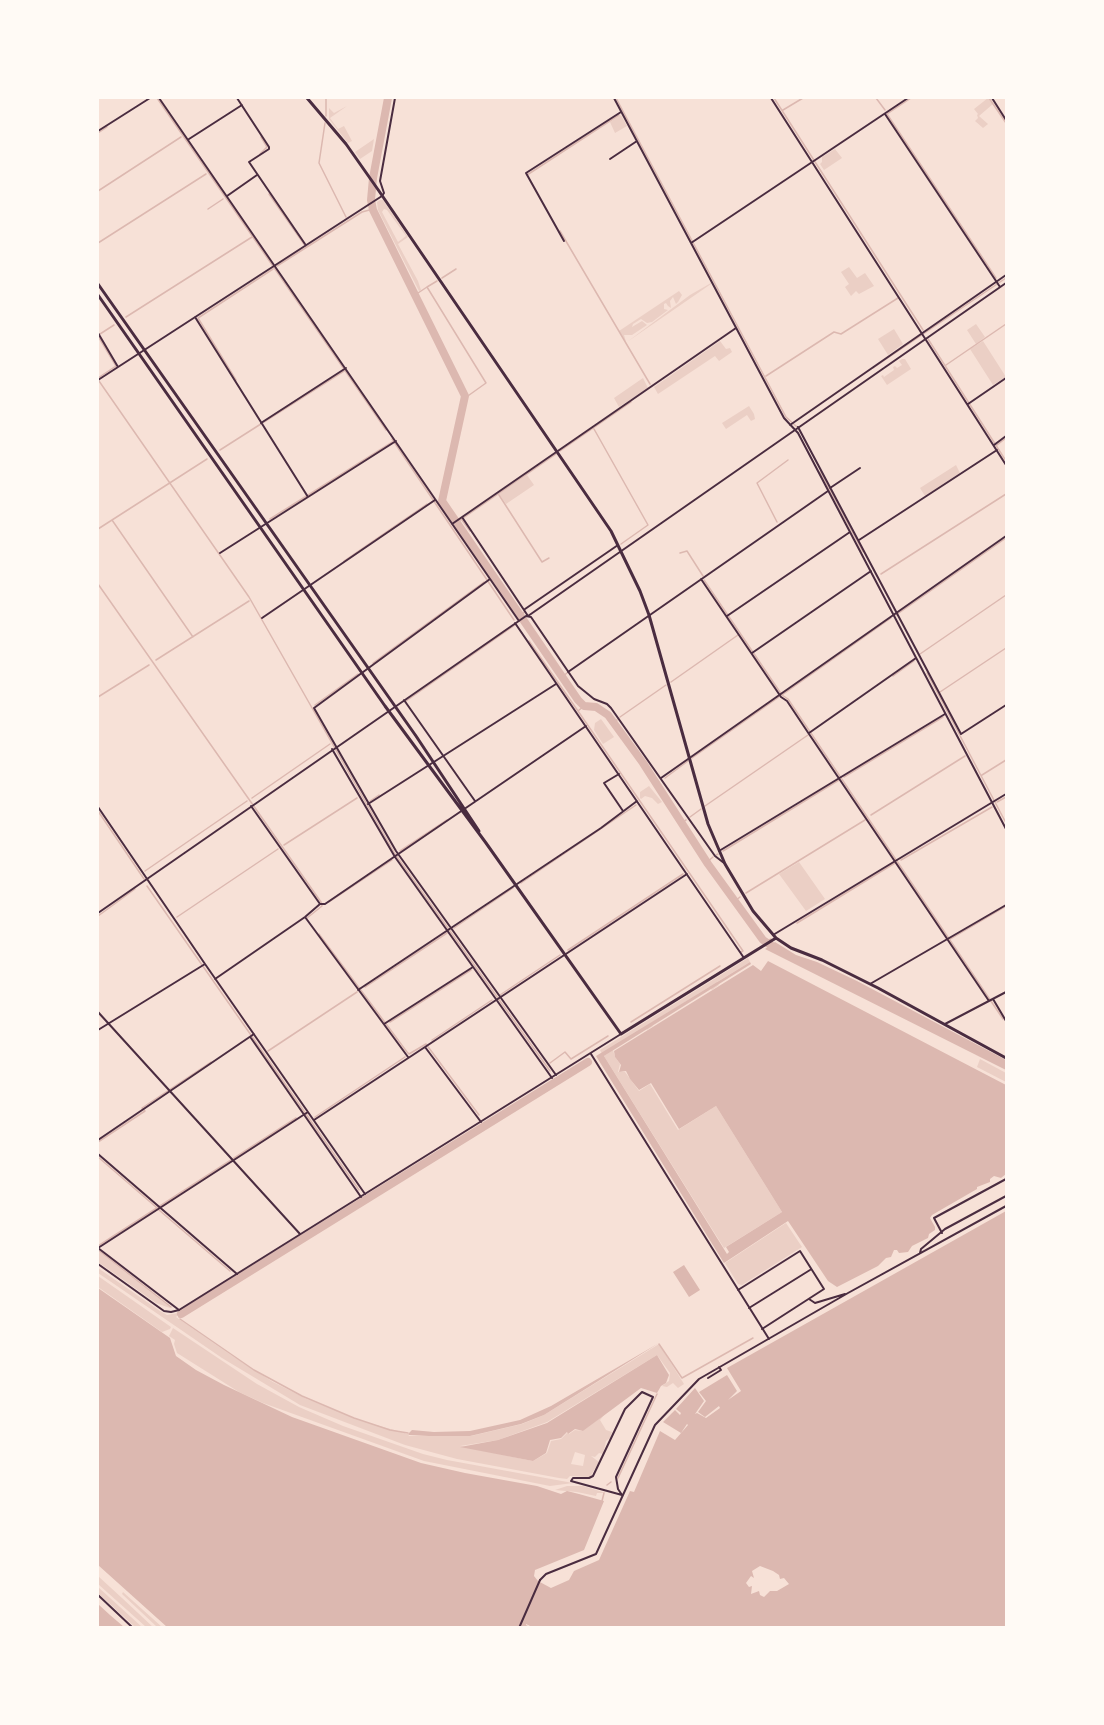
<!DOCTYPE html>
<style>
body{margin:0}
#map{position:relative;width:1104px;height:1725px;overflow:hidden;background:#f7e1d7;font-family:Barlow,sans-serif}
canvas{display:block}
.frame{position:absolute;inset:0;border:99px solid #fffaf5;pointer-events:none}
</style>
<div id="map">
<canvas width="1104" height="1725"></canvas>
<div class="frame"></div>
</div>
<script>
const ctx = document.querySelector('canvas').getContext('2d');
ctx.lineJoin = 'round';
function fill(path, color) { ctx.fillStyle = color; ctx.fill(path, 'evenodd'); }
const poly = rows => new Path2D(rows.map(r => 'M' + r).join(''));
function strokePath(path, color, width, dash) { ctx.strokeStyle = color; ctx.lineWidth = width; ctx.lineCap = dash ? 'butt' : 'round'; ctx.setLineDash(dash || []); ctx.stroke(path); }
const green = poly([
 [988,98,993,104,979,116,988,124,983,128,975,121,978,118,977,115,978,114,974,109],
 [347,106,330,118,338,129,344,126,352,141,348,143,329,119,329,108,334,113],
 [621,115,627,126,615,133,610,122],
 [374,139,372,151,360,159,355,152],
 [835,149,842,158,824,170,820,164,822,162,822,157],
 [380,200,383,200,408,237,398,244,418,281,421,290,419,291,378,210,377,202],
 [384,209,387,210,406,236,398,242,382,212],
 [849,267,857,278,865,273,874,286,859,294,856,291,851,296,845,287,849,284,841,272],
 [711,283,711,284,627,342,690,295],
 [679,291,682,295,678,302,676,304,673,297,670,301,671,308,668,306,666,303,664,304,664,309,668,310,652,322,647,323,641,319,633,324,632,327,642,321,647,325,632,335,624,335,626,342,619,331],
 [976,324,985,337,976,344,967,330],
 [894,329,903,344,888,355,878,339],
 [720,341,726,349,730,348,732,352,719,361,715,356,658,394,654,387],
 [983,341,1006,377,993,385,970,349],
 [902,359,905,359,911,369,887,385,881,376,883,375,884,377,894,370,893,367,895,366,897,368,902,365,899,361],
 [643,378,648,388,619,407,614,398],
 [749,406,754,414,755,419,751,421,747,415,726,429,722,423],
 [956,465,960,473,925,496,920,488],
 [527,475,534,485,506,504,499,494],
 [601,719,614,737,603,744,594,730,595,723],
 [649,786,662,802,658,804,652,798,645,796,641,799,640,798,640,792],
 [799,862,825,899,806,911,779,874],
 [748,958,750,962,717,982,719,985,712,990,709,987,651,1023,653,1026,647,1030,645,1027,602,1054,600,1050],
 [613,1050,615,1057,620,1064,618,1072,625,1072,639,1091,650,1084,678,1130,716,1106,782,1212,724,1248,604,1056],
 [980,1059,1006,1073,1006,1082,977,1067],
 [786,1223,802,1247,742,1285,738,1284,725,1263],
 [98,1251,170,1307,170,1308,156,1303,98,1262],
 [98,1268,160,1311,167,1315,178,1313,179,1314,176,1317,231,1355,273,1382,307,1399,362,1421,408,1434,409,1436,471,1436,522,1424,544,1415,659,1344,684,1384,678,1388,673,1383,667,1387,662,1386,669,1381,670,1373,657,1355,547,1422,498,1440,460,1446,533,1461,547,1453,551,1441,561,1439,567,1433,569,1434,575,1430,583,1431,605,1414,600,1420,606,1430,612,1432,610,1438,606,1441,603,1454,599,1453,595,1457,591,1456,599,1462,590,1477,570,1476,567,1479,559,1478,457,1459,405,1445,300,1405,222,1358,98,1273],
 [575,1452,585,1455,583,1466,571,1464],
 [98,1276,171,1327,170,1329,162,1332,98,1287],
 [173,1328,257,1384,299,1407,343,1426,423,1454,447,1460,573,1483,550,1486,424,1461,263,1403,239,1392,177,1353,174,1344,175,1340,169,1336],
 [567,1486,583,1486,606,1493,597,1493,596,1496,577,1492,555,1490],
 [98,1576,122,1598,153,1627,146,1627,98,1584],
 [98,1587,142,1627,135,1627,98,1593],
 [123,1592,162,1627,157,1627,122,1594]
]);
const water = poly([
 [775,942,796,955,817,962,857,981,1006,1060,1006,1070,765,949],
 [768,961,1006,1085,1006,1174,1001,1178,994,1176,990,1179,990,1182,977,1187,977,1189,932,1215,930,1218,935,1227,935,1230,929,1234,928,1238,912,1246,908,1252,899,1253,897,1250,894,1250,891,1257,886,1258,878,1266,837,1287,828,1281,788,1221,724,1263,596,1056,750,962,751,964,604,1056,727,1254,729,1252,726,1247,782,1212,716,1106,679,1129,651,1083,639,1090,630,1079,626,1071,619,1072,621,1065,615,1057,614,1051,753,965,761,971],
 [1006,1211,1006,1627,534,1628,526,1624,526,1625,530,1627,167,1627,98,1565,98,1288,170,1338,176,1356,196,1370,224,1385,292,1417,421,1463,465,1473,537,1486,561,1494,567,1491,579,1494,604,1501,584,1550,535,1570,534,1576,538,1581,551,1588,569,1580,574,1571,599,1560,630,1491,634,1492,660,1431,675,1440,688,1425,687,1424,681,1433,663,1422,675,1410,680,1415,681,1413,676,1409,695,1388,704,1401,695,1414,697,1413,706,1418,720,1408,719,1406,705,1417,698,1412,706,1401,699,1392,727,1375,737,1391,728,1400,741,1391,727,1368],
 [760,1566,773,1571,779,1575,780,1579,784,1578,789,1584,777,1591,770,1591,764,1597,760,1595,759,1591,751,1594,752,1586,749,1587,746,1583,751,1576,754,1578,752,1571],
 [684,1265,700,1290,689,1297,673,1272],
 [659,1343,544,1415,521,1424,470,1436,429,1436,409,1435,408,1434,412,1430,434,1432,470,1431,520,1420,551,1406],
 [657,1355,669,1375,666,1383,661,1386,657,1393,641,1388,583,1431,575,1429,568,1434,567,1432,561,1438,550,1440,546,1453,533,1461,460,1447,498,1440,547,1423],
 [98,1604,110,1615,124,1627,99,1626,98,1625]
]);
const stream = poly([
 [157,98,386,430],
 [326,98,326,116],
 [616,98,786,417,797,427],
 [774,98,923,330],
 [876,98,885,110],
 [911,98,887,114,996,278],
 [989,98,1006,123],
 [783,110,803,98],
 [325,123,319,163,346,217],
 [98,133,107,127],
 [260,154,267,147,261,137],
 [527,175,619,115],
 [98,191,181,137],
 [269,194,306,247],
 [208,209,223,199],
 [560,231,650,384],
 [98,243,206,174],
 [277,266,362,212,373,209],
 [442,278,456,269],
 [427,287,437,281],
 [415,295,427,287,486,383,465,398],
 [126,317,252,237],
 [100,334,114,325],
 [98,336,116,366,98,378],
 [928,339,1006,461],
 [946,365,1006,324],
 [873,368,1006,278],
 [766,376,834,332,841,334,898,298],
 [236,380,198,318,273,269],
 [99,381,249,597,395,854,550,1071],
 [594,429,648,525,621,544],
 [392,439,514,620],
 [997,445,1006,438],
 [220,450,344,371],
 [560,451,631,402],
 [820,472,863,552],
 [499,495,542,562,549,558],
 [270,519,394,441],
 [112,520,193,637],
 [462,520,470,531],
 [777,522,757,483,788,460],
 [456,523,556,454],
 [98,529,207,459],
 [680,553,687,551,703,576],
 [344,561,427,504],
 [881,574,1006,494],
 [704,580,782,695,788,699,1003,1019],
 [98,584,321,902,322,906,307,918],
 [896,615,1006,538],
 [521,617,525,611],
 [529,641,578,711],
 [920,654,1006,595],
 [156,660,249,601],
 [373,663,484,582],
 [927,673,1006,823],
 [893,676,914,661],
 [562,677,567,673],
 [671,682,738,635],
 [940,692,1006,648],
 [782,695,891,618],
 [98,697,149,665],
 [406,701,515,625],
 [315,705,358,674],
 [584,706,578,711,743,951,741,952],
 [620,717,666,685],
 [613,722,617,720],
 [692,758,779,697],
 [982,775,1006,760],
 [844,777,943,717],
 [665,778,688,761],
 [656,784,659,782],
 [252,798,330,744],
 [370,801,379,795],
 [997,802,1006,797],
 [705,806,808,735],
 [98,811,144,879],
 [871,815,965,756],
 [690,817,701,809],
 [681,823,686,820],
 [284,845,357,798],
 [400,851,447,820],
 [723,851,839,780],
 [716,855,718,854],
 [901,860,992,807],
 [707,862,713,857],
 [145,871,247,801],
 [521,883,636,805],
 [147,886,359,1190],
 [746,893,865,820],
 [735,901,740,897],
 [329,902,392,860],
 [98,916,135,889],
 [177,917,278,849],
 [797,923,895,863],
 [454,928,513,888],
 [319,934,407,1052,409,1054,426,1044,479,1115],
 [950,939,1006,906],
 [766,942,771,939],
 [568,950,683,874],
 [365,987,447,933],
 [500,995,560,955],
 [390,1022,471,970],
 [631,1022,720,966],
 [432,1040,492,1000],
 [268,1051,357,992],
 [550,1063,565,1052,571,1059,608,1036],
 [556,1080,557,1082],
 [315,1117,405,1057],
 [485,1124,487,1126],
 [98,1142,145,1111,142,1108,211,1062],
 [98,1157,156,1207],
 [365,1198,367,1200],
 [159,1210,230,1271],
 [98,1246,296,1118],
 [98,1250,171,1307],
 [238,1278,239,1279],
 [179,1317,180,1314],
 [180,1319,254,1370,302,1396,354,1418,390,1430,408,1433],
 [659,1344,682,1378,753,1338],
 [618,1478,657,1394],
 [607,1485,611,1482],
 [602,1501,604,1493]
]);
const river = poly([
 [388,98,373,178,371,200,373,210,465,396,442,501,578,700,584,706,596,707,608,715,643,763,708,864,763,940,778,950],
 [181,1314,588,1062]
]);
const minor = poly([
 [159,98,519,621],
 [237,98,269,147,269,149,249,162,305,244],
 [614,98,784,418,798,433,1006,829],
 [771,98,1006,465],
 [992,98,1006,120],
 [885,114,1000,287],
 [98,131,150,98],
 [189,139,242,105],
 [610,159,637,141],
 [227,196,257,175],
 [564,241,526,173,621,112],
 [691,243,908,98],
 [195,317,308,497],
 [98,333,118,367],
 [98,380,382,196,384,193,380,181,395,98],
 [968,404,1006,378],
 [261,423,346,368],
 [790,425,1006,275],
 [798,427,961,734],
 [994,445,1006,436],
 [830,488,860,468],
 [462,517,528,616,1006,283],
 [452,524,736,328],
 [859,540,997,450],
 [220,553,396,441],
 [490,579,314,708,396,851,556,1075],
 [701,579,781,697,787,701,809,734,989,1001],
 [525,609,618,545],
 [727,616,850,532],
 [262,618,435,500],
 [515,623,744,958],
 [752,653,871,571],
 [568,672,828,491],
 [404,700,475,801],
 [809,733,916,658],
 [961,734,1006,705],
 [332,749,395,857,552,1078],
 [619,774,604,783,623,811],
 [661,778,1006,536],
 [368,804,556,684],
 [251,806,320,904],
 [98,807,205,964,365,1194],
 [719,851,945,714],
 [98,913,526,616,531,617,578,686,594,699,607,704,611,708,715,856,724,863],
 [305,917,408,1057],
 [215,979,305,917,320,904,325,904,586,726],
 [870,984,1006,905],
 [358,990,601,828,637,801],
 [993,999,1006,1021],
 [98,1012,300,1234],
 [384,1024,473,967],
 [945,1024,1006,992],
 [98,1030,205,964],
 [251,1038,361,1197],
 [425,1047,687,874],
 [314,1120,425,1047,481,1122],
 [98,1140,254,1034],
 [98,1154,237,1274],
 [677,1192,769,1339],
 [942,1233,934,1218,1006,1179],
 [98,1248,308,1112],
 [98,1248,179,1310],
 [920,1253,921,1249,945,1229,1006,1196],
 [738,1290,800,1251,824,1289,762,1329],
 [809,1299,815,1303,845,1294],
 [749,1308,810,1270],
 [708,1378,721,1370,719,1367],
 [642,1392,653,1397,616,1477,618,1489,622,1495,571,1481,573,1478,589,1478,593,1476,625,1409,642,1392],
 [540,1580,546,1574,596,1554,655,1425,699,1379,848,1293,1006,1206],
 [98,1627,98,1628]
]);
const tertiary = poly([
 [773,935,1006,794],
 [591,1054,677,1192],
 [98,1264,164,1311,171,1312,179,1310,621,1034],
 [98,1595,133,1628],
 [519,1628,540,1580]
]);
const secondary = poly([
 [307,98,346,144,379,191,611,531,640,591,649,615,708,824,725,864,753,911,776,938,791,948,822,960,878,988,1006,1058],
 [98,284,416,736,479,831],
 [98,295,385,706,486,843,621,1034,776,938]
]);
fill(green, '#ebcfc5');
fill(water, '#dcb8b0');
strokePath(stream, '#dcb8b0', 1.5);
strokePath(river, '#dcb8b0', 8);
strokePath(minor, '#4a2c40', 2);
strokePath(tertiary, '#4a2c40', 2);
strokePath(secondary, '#4a2c40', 3);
</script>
